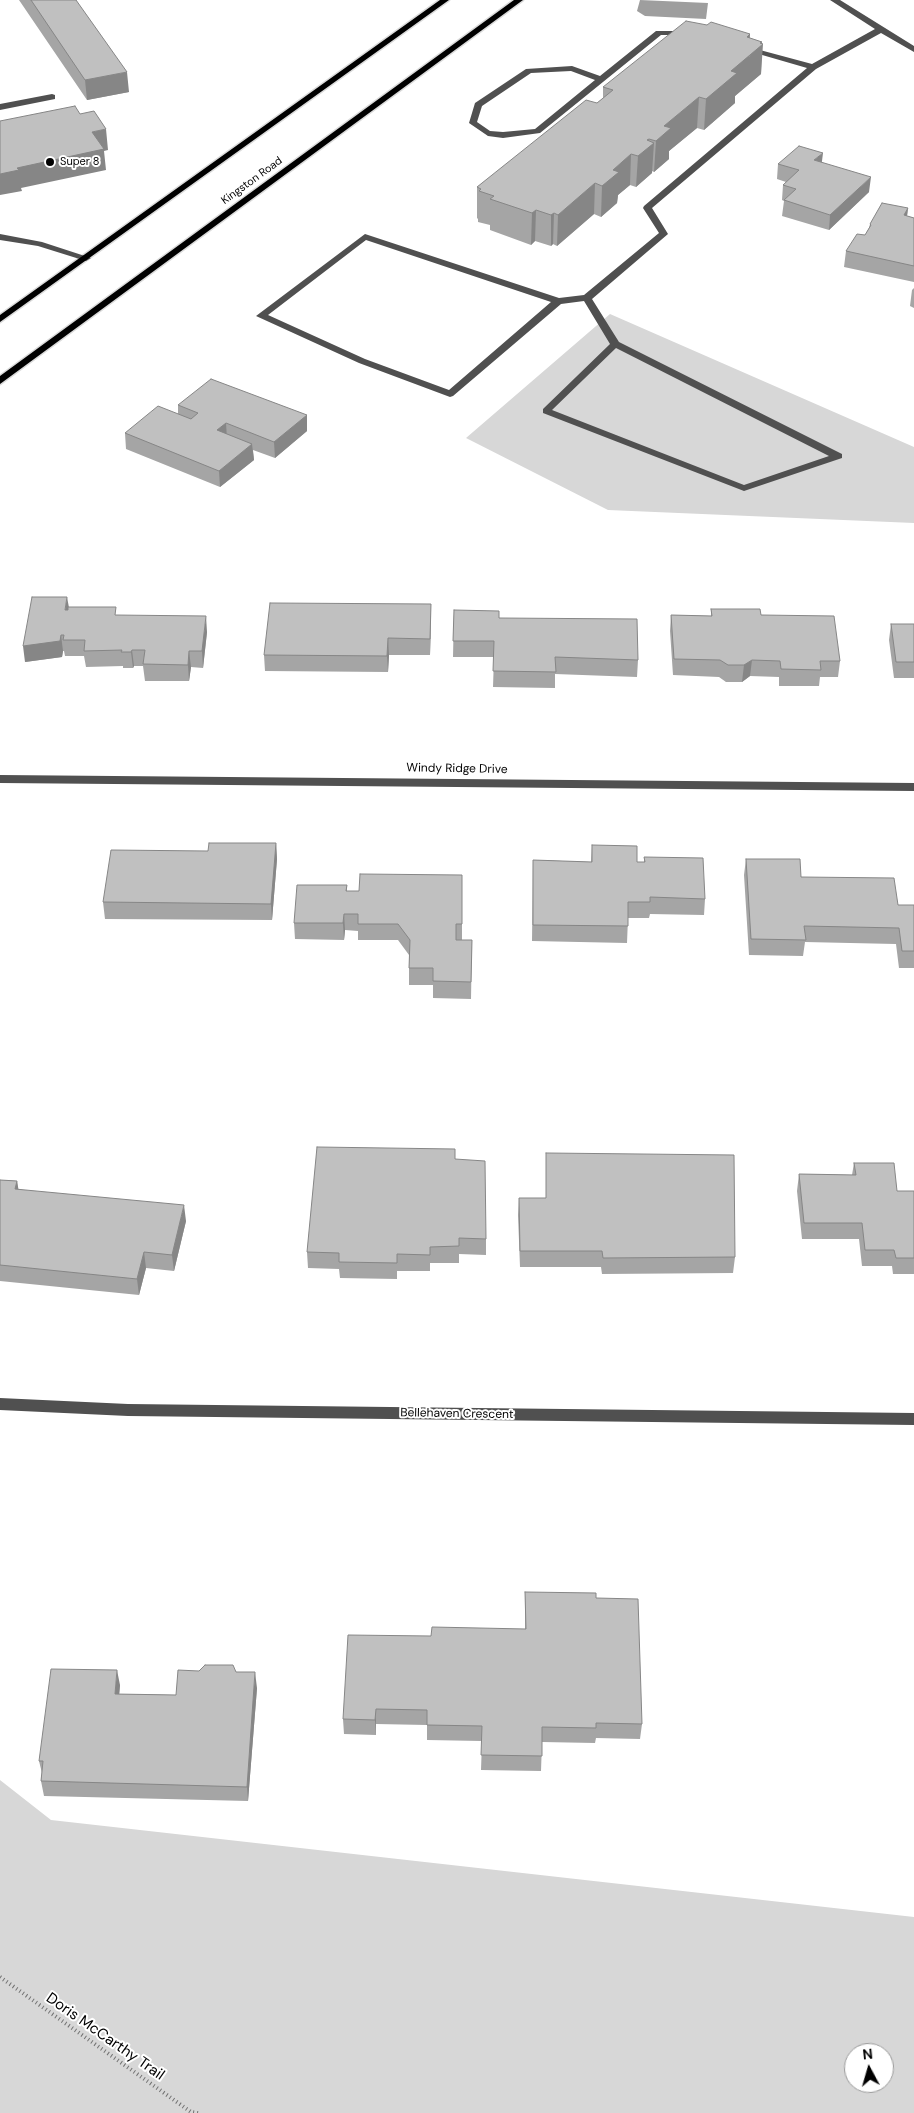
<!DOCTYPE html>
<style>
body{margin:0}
#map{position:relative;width:914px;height:2113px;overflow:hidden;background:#fff;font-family:"DM Sans",sans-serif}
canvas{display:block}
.north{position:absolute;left:844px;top:2043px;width:50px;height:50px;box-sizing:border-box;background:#fff;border:1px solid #999;border-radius:50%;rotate:354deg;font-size:14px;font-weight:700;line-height:20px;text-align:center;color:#000}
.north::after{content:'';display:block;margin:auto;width:18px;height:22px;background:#000;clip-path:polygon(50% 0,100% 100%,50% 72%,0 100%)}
</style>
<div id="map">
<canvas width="914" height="2113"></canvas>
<div class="north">N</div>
</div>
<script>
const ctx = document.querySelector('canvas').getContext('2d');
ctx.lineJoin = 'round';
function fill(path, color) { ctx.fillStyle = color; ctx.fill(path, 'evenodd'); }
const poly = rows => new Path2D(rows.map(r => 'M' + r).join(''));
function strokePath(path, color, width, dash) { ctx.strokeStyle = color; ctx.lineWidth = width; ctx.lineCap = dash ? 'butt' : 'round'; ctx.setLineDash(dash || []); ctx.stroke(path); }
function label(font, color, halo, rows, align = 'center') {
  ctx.font = font + ' "DM Sans",sans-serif'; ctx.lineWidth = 4; ctx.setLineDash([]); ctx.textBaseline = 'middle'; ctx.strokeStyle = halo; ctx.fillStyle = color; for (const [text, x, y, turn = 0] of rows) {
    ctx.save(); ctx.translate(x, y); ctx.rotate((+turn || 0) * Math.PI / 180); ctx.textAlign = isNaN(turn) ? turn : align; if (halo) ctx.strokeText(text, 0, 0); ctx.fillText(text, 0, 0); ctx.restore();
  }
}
const green = poly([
 [610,314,914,447,914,523,608,510,466,438],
 [0,1780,51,1820,914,1917,914,2113,0,2113],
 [854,2053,884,2053,884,2083,854,2083]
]);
const water = poly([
 [640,0,708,3,706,19,645,16,637,11]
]);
const path = poly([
 [0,1977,191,2112,198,2113]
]);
const minor = poly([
 [830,0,840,0,914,46,914,52,881,33,816,69,652,208,668,234,592,299,619,342,842,454,842,458,744,491,543,413,543,409,610,344,584,301,561,304,453,396,450,397,359,363,256,316,365,234,559,298,584,295,659,233,643,208,644,206,807,68,745,50,745,46,812,64,875,29,830,0],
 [366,240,551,302,449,390,365,359,268,315,366,240],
 [616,348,829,456,744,485,552,410,616,348],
 [656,31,688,31,692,33,688,35,661,35,540,133,503,138,488,136,469,123,475,103,526,69,572,66,600,76,656,31],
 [571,71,595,80,535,129,503,132,490,131,477,122,482,106,531,73,571,71],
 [52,94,55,95,55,99,0,110,0,104,52,94],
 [0,234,42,242,91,258,86,261,38,246,0,240,0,234],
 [0,775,914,783,914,791,0,783,0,775],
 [0,1398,128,1404,914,1413,914,1425,128,1416,0,1410,0,1398]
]);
const major = poly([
 [440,0,449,0,0,322,0,315,440,0],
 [514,0,523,0,0,384,0,376,514,0]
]);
const wall = poly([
 [19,0,76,0,129,92,87,100],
 [750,38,762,42,761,74,735,96,735,103,704,130,697,128,669,151,669,159,654,172,652,171,652,173,636,187,630,185,618,195,617,203,601,217,594,214,557,246,553,244,551,246,535,241,531,245,490,230,490,225,478,222,478,219,477,218,477,187,597,103,603,98,603,87],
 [822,162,869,192,829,230,782,216,784,201,782,200,783,185,786,182,777,179,778,164],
 [908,208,907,216,914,218,914,282,844,267,846,251,865,235,869,228,870,224],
 [914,288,914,308,910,306,912,290],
 [178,405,307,415,307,431,275,458,253,450,254,460,220,487,126,449,125,433,178,414],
 [431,604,430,655,389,655,388,672,265,671,264,655],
 [69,607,207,632,203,668,191,667,189,681,145,681,143,666,134,666,133,668,123,668,123,666,86,667,84,656,65,656,64,651,63,651,62,657,25,662],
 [711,609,761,615,840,661,838,677,820,677,819,686,779,686,779,677,750,676,742,682,726,682,719,677,673,675,670,631,671,615,711,616],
 [454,610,499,618,638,660,637,677,555,674,555,688,493,687,494,657,453,657],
 [891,624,914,624,914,678,894,678,889,640],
 [276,843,277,859,272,920,105,919,103,902,208,851],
 [592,845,637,862,644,862,644,857,705,899,704,915,650,914,649,918,628,918,627,943,532,941,533,860,591,862],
 [746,859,801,877,898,905,914,905,914,968,899,968,896,944,805,942,803,956,749,955,744,875],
 [462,875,462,940,472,940,471,999,433,998,433,985,409,985,409,955,398,940,358,940,358,931,345,930,344,940,295,939,294,923,347,885,347,891,359,891],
 [546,1153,735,1257,733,1273,602,1274,601,1267,520,1267,518,1215,519,1198,546,1198],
 [455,1159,486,1239,486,1255,459,1254,459,1263,430,1263,430,1271,397,1271,397,1279,340,1278,339,1269,308,1268,307,1252],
 [854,1163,897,1191,914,1191,914,1274,893,1274,892,1266,862,1266,859,1239,802,1239,797,1191,799,1174,852,1175],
 [0,1180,17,1181,18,1189,186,1221,174,1271,146,1268,139,1295,0,1281],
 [525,1592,596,1598,642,1724,640,1739,596,1738,595,1743,542,1742,541,1771,481,1770,482,1741,427,1740,427,1725,376,1724,376,1735,344,1734,343,1719,431,1636,525,1629],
 [120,1685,119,1694,176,1695,257,1688,248,1801,44,1796,41,1781,42,1773,39,1761]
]);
const shadedWall = poly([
 [750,34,749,57,760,43,762,42,761,46,763,44,761,74,735,96,735,103,704,130,706,99,731,71,747,37],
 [127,72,129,92,87,100,85,80],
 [699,97,697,128,669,151,669,159,654,172,656,141,664,126],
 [106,129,108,150,104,151,106,170,21,188,22,191,0,195,0,174,17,168,92,132],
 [649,139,648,147,654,143,652,173,636,187,638,156,647,140],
 [823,153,821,169,814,160],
 [631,154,630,185,618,195,617,203,601,217,602,186,613,170],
 [871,177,869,192,829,230,830,215],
 [595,183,594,214,557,246,558,215],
 [908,208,906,224,904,215],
 [536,210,535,241,531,245,532,213],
 [554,213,553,244,551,246,551,215],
 [307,415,307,431,275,458,274,442],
 [226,423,227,439,217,430],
 [252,444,254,460,220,487,219,471],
 [67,597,70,613,65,610],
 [431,604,431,621,430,655,430,639],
 [206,616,207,632,203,668,202,651],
 [61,635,63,651,62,657,25,662,23,646],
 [388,638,389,655,388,672,387,656],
 [132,650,134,666,133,668,131,652],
 [189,651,191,667,189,681,188,665],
 [752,660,750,676,742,682,744,665],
 [276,843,277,859,272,920,271,904],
 [344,914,345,930,344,940,343,923],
 [17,1181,20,1198,15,1189],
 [184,1205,186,1221,174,1271,172,1255],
 [144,1252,146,1268,139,1295,137,1279],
 [117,1670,120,1685,118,1709,115,1694],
 [255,1672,257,1688,248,1801,247,1787],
 [376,1709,376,1735,375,1720]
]);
const building = poly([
 [31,0,76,0,127,72,85,80,31,0],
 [686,21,707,25,711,22,750,34,747,37,762,42,760,43,763,44,731,71,737,73,706,99,699,97,664,126,671,128,656,141,649,139,647,140,654,143,638,156,631,154,613,170,619,172,602,186,595,183,558,215,554,213,551,215,536,210,532,213,490,199,494,196,479,191,481,189,477,187,586,100,597,103,613,90,603,87,686,21],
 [75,106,80,114,94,111,106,129,92,132,104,149,17,168,19,170,0,174,0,121,75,106],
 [799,146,823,153,814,160,871,177,830,215,784,200,796,189,783,185,799,170,778,164,799,146],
 [882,203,908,208,904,215,914,218,914,266,846,251,857,234,865,235,871,225,870,224,882,203],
 [211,379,307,415,274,442,226,423,217,430,252,444,219,471,125,433,158,406,191,419,198,413,178,405,211,379],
 [32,597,67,597,65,610,68,610,68,607,116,607,115,615,206,616,202,651,189,651,188,665,143,664,145,650,132,650,131,652,121,652,122,650,84,651,85,640,63,640,64,635,61,635,60,641,23,646,32,597],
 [270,603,431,604,430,639,388,638,387,656,264,655,270,603],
 [711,609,760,609,761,615,834,616,840,661,820,661,821,670,781,669,780,661,752,660,744,665,728,665,720,660,674,659,671,615,712,616,711,609],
 [454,610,499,611,499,618,637,619,638,660,555,657,556,672,493,671,494,641,453,641,454,610],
 [891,624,914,624,914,662,896,662,891,624],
 [209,843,276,843,271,904,103,902,111,850,208,851,209,843],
 [592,845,637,846,637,862,645,862,644,857,703,858,705,899,650,897,650,902,628,902,628,926,533,925,533,860,592,862,592,845],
 [746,859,800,859,801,877,894,878,898,905,914,905,914,951,902,951,899,928,804,926,806,940,751,939,746,859],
 [360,874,462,875,462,924,456,924,456,940,472,940,471,982,433,981,433,968,409,968,410,940,398,924,358,924,358,914,344,914,343,923,294,923,297,885,347,885,346,891,359,891,360,874],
 [317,1147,455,1149,455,1159,485,1161,486,1239,459,1238,459,1246,430,1247,430,1255,397,1254,397,1263,339,1262,339,1253,307,1252,317,1147],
 [546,1153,734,1155,735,1257,603,1258,602,1251,520,1251,519,1198,546,1198,546,1153],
 [854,1163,894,1163,897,1191,914,1191,914,1258,896,1258,894,1250,865,1250,862,1223,804,1223,799,1174,856,1175,854,1163],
 [0,1180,17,1181,15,1189,184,1205,172,1255,144,1252,137,1279,0,1265,0,1180],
 [525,1592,596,1593,596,1598,638,1599,642,1724,596,1723,596,1728,542,1727,542,1756,481,1755,482,1726,427,1725,427,1710,376,1709,375,1720,343,1719,348,1635,431,1636,432,1627,526,1629,525,1592],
 [205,1665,233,1665,236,1672,255,1672,247,1787,41,1781,43,1761,39,1761,51,1669,117,1670,115,1694,176,1695,178,1670,199,1671,205,1665]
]);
const markers = [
 [50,162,5,"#000"]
];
const farPoinames = [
 ["Super 8",60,162]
];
const farStreetnames = [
 ["Kingston Road",252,181,-36]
];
const streetNames = [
 ["Windy Ridge Drive",457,769,1],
 ["Bellehaven Crescent",457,1414,1]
];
const nearStreetnames = [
 ["Doris McCarthy Trail",105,2037,35]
];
fill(green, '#d7d7d7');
fill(water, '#9e9e9e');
strokePath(major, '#dbdbdb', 3);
strokePath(path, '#727272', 4, [1, 3]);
fill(minor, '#505050');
fill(major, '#000');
fill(wall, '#a5a5a5');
fill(shadedWall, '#868686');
fill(building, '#c0c0c0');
strokePath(building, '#868686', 1);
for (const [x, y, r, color] of markers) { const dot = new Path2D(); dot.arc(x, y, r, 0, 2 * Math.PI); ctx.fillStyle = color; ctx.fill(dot); strokePath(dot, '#fff', 2); }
label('11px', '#000', '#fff', farPoinames, 'left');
label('11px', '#000', '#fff', farStreetnames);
label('12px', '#000', '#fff', streetNames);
label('15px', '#000', '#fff', nearStreetnames);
</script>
